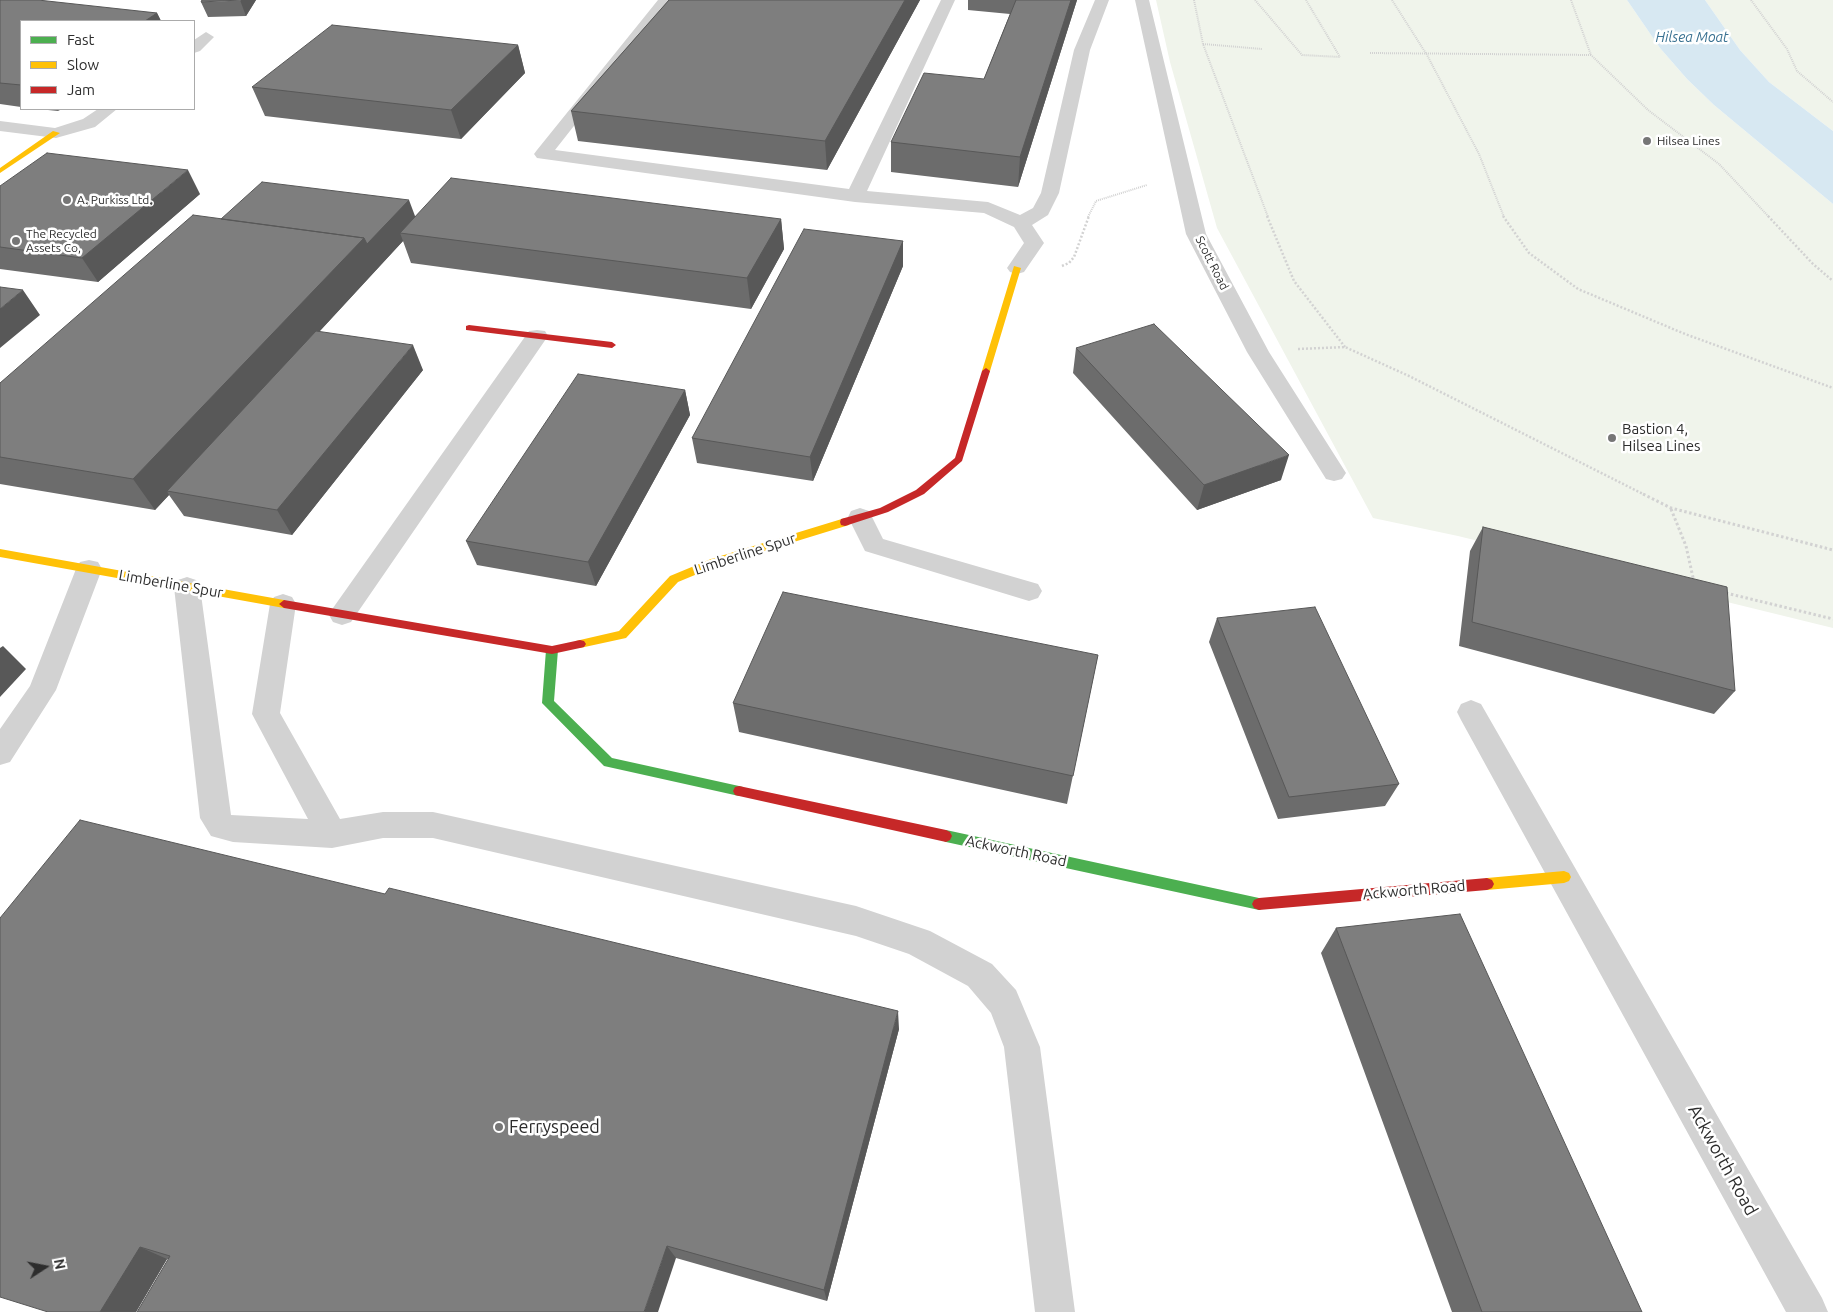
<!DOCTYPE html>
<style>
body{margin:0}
#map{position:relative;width:1833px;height:1312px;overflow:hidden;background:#fff;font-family:Ubuntu,sans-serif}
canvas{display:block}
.legend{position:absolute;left:20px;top:20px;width:175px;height:90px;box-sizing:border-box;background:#fff;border:1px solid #ababab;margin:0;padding:6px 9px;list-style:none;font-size:15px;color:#2d2d2d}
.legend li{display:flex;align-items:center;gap:10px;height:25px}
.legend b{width:25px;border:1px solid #ababab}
.north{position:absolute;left:20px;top:1242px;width:50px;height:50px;-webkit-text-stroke:4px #fff;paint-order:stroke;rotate:79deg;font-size:14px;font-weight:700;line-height:20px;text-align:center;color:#2d2d2d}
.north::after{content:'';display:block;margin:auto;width:18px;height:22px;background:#2d2d2d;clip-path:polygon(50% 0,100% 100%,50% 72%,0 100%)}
</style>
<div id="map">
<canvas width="1833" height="1312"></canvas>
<ul class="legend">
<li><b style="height:6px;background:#4caf50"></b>Fast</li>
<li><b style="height:6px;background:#ffc107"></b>Slow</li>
<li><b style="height:6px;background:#c62828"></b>Jam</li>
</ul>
<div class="north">N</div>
</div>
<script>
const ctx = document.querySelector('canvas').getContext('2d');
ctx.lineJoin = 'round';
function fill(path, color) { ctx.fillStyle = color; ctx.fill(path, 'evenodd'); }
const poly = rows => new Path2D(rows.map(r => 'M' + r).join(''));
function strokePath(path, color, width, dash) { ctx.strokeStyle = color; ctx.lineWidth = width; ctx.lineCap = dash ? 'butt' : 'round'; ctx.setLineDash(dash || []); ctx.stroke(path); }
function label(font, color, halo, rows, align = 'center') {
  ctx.font = font + ' Ubuntu,sans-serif'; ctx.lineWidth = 5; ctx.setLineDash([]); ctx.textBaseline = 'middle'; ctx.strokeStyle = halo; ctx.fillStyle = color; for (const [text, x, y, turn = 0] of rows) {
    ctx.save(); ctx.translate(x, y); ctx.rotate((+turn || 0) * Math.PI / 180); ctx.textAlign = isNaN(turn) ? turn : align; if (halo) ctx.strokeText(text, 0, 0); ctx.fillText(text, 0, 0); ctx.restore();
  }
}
const green = poly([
 [1156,0,1627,0,1660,48,1687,79,1714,105,1833,204,1833,628,1458,536,1373,518,1217,228,1170,62],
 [1705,0,1833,0,1833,131,1769,82,1740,50]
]);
const water = poly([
 [1627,0,1705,0,1740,50,1769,82,1833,131,1833,204,1714,105,1687,79,1660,48]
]);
const pathFar2 = poly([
 [1194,0,1203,44,1268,217],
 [1255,0,1302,55,1340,57],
 [1306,0,1340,57],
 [1392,0,1427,55,1479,154,1504,217],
 [1571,0,1591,55,1648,110,1719,164,1769,217],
 [1751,0,1787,49,1797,71,1833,102],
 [1203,44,1262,49],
 [1370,53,1591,55],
 [1088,217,1096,201,1147,185]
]);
const pathFar1 = poly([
 [1267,216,1294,281,1345,347],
 [1503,216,1529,253,1578,289,1685,334,1833,388],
 [1768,216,1813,264,1833,281],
 [1062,266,1069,263,1074,257,1089,216],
 [1298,349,1345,347,1409,376,1645,495]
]);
const path = poly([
 [1643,494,1671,508,1833,550],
 [1671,509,1686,546,1694,582],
 [1726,593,1833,619]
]);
const lane = poly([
 [658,0,673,0,555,150,849,189,941,0,955,0,867,191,988,202,1020,215,1033,208,1041,193,1074,50,1095,0,1109,0,1090,50,1059,193,1048,215,1032,225,1044,243,1024,272,1017,274,1010,272,1007,268,1024,243,1014,227,984,213,855,202,537,158,534,154,537,150,658,0],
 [1135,0,1149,0,1206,234,1269,352,1346,473,1342,479,1334,481,1326,479,1247,352,1186,234,1135,0],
 [206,32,214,37,200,51,194,53,194,40,206,32],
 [98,109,117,109,95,127,56,138,0,131,0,121,55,128,83,119,98,109],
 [860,508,869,511,883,539,1038,584,1042,591,1038,598,1029,601,865,551,848,517,851,511,860,508],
 [89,560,98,562,102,569,56,690,10,762,0,765,0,729,30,686,76,569,80,562,89,560],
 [187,577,196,580,200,587,231,815,308,819,252,714,270,604,274,597,283,594,292,597,296,604,280,713,340,819,383,812,433,812,856,906,930,931,992,964,1016,990,1040,1047,1075,1312,1035,1312,1004,1047,991,1013,968,986,909,954,856,936,433,838,383,838,332,848,233,842,211,836,200,818,174,587,178,580,187,577]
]);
const street = poly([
 [537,330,545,331,548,336,351,622,342,625,333,622,329,615,333,608,529,331,537,330],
 [1471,700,1481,704,1822,1298,1828,1312,1786,1312,1461,720,1457,712,1461,704,1471,700]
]);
const fast = poly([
 [552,646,556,647,558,650,554,701,612,758,739,786,743,787,745,791,743,795,739,796,604,766,542,703,546,650,548,647,552,646],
 [946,830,1259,898,1264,900,1266,904,1264,908,1259,910,946,842,942,840,940,836,942,832,946,830]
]);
const slow = poly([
 [53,131,60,133,0,173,0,168,53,131],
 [1014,266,1021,268,990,371,989,373,983,373,982,371,1014,266],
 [845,518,850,522,849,525,719,565,678,582,626,638,580,648,576,647,574,644,576,641,580,640,619,631,670,576,711,559,845,518],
 [0,549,284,600,289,604,284,608,0,557,0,549],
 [1564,871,1569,873,1571,877,1569,881,1564,883,1487,890,1482,888,1480,884,1482,880,1487,878,1564,871]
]);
const jam = poly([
 [469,325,612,342,616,345,612,348,466,330,466,326,469,325],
 [986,368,990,371,962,461,924,494,888,512,845,526,841,525,840,522,841,519,880,508,916,490,955,458,982,371,986,368],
 [284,600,552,646,580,640,584,641,586,644,584,647,580,648,552,654,284,608,279,604,284,600],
 [739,786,946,830,950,832,952,836,950,840,946,842,739,796,735,795,733,791,735,787,739,786],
 [1487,878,1492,880,1494,884,1492,888,1487,890,1259,910,1254,908,1252,904,1254,900,1259,898,1487,878]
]);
const wall = poly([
 [0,0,157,13,161,21,21,21,21,107,0,104],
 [256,0,246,16,208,17,201,2],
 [669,0,920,0,827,170,578,141,571,111],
 [968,0,1077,0,1018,187,891,172,891,142,984,79,1010,14,968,10],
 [518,45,525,73,461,139,265,116,252,87],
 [38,109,62,109,58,111],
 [0,186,200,194,98,282,0,269],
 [415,216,781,219,784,249,751,309,411,263,403,241,319,332,423,370,292,535,184,516,169,495,155,510,0,484,0,383,221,219],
 [903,241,903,266,813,481,697,463,692,438],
 [1076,348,1281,480,1197,510,1073,373],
 [685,390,690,415,596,586,477,565,466,541],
 [1483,527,1735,691,1714,714,1459,646,1470,551],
 [1217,618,1399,784,1385,806,1278,819,1209,642],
 [1098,655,1067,804,739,732,733,703],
 [0,918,899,1029,827,1301,676,1258,167,1259,136,1312,48,1312],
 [1336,928,1642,1312,1452,1312,1321,953]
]);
const shadedWall = poly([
 [240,0,256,0,246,16],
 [905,0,920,0,827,170,825,141],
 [1071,0,1077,0,1018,187,1020,157],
 [157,13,161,21,145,21],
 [518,45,525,73,461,139,451,110],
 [188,170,200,194,98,282,82,258],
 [409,200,418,224,400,233,403,241,171,492,167,491,169,495,155,510,133,479,364,238],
 [781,219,784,249,751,309,747,278],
 [903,241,903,266,813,481,810,457],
 [23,290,40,315,0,348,0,309],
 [413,345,423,370,292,535,277,510],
 [685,390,690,415,596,586,588,562],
 [1289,455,1281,480,1197,510,1204,485],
 [3,646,26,669,0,697,0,648],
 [898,1011,899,1029,827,1301,824,1290],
 [667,1246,676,1258,658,1312,644,1312],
 [140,1247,167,1259,136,1312,100,1312]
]);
const building = poly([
 [0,0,38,0,157,13,145,21,21,21,21,85,0,83,0,0],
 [202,0,240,0,201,2,202,0],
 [669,0,905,0,825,141,571,111,669,0],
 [1016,0,1071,0,1020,157,891,142,924,73,984,79,1016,0],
 [332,25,518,45,451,110,252,87,332,25],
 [47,153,188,170,82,258,0,247,0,186,47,153],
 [451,178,781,219,747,278,400,233,451,178],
 [262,182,409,200,367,244,364,238,221,219,262,182],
 [193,215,364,238,133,479,0,457,0,383,193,215],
 [804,229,903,241,810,457,692,438,804,229],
 [0,287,23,290,0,309,0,287],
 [1154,324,1289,455,1204,485,1076,348,1154,324],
 [316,331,413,345,277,510,167,491,316,331],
 [578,374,685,390,588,562,466,541,578,374],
 [1483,527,1727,587,1735,691,1472,622,1483,527],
 [783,592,1098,655,1073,776,733,703,783,592],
 [1315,607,1399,784,1289,797,1217,618,1315,607],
 [80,820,385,894,389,888,898,1011,824,1290,667,1246,644,1312,137,1312,170,1256,140,1247,100,1312,48,1312,0,1297,0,918,80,820],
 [1460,914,1642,1312,1482,1312,1336,928,1460,914]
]);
const markers = [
 [1647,141,5,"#767676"],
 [67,200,5,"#767676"],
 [16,241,5,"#767676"],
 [1612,438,5,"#767676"],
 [499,1127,5,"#767676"]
];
const farPoinames = [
 ["Hilsea Lines",1657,141],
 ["A. Purkiss Ltd.",77,200],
 ["The Recycled",26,234],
 ["Assets Co,",26,248]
];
const farStreetnames = [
 ["Scott Road",1212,263,63]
];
const farWaternames = [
 ["Hilsea Moat",1692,37]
];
const poiNames = [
 ["Bastion 4,",1622,429],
 ["Hilsea Lines",1622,446]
];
const streetNames = [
 ["Limberline Spur",745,554,-18],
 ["Limberline Spur",171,584,10],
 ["Ackworth Road",1016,851,12],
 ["Ackworth Road",1414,890,-5]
];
const nearPoinames = [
 ["Ferryspeed",509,1127]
];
const nearStreetnames = [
 ["Ackworth Road",1723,1160,61]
];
fill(green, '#f0f4eb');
fill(water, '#d7e8f2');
strokePath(pathFar2, '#d2d2d2', 2, [1, 1]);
strokePath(pathFar1, '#d2d2d2', 2.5, [2, 2]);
strokePath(path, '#d2d2d2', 3, [2.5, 2.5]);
fill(lane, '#d2d2d2');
fill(street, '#d2d2d2');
fill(fast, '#4caf50');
fill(slow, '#ffc107');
fill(jam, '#c62828');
fill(wall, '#6c6c6c');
fill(shadedWall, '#585858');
fill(building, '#7e7e7e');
strokePath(building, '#585858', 1);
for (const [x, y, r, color] of markers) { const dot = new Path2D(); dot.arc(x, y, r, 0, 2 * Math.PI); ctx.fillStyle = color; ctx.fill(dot); strokePath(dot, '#fff', 2); }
label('12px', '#2d2d2d', '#fff', farPoinames, 'left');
label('12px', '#2d2d2d', '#fff', farStreetnames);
label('italic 14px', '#397191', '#fff', farWaternames);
label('15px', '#2d2d2d', '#fff', poiNames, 'left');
label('15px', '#2d2d2d', '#fff', streetNames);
label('18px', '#2d2d2d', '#fff', nearPoinames, 'left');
label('18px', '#2d2d2d', '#fff', nearStreetnames);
</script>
